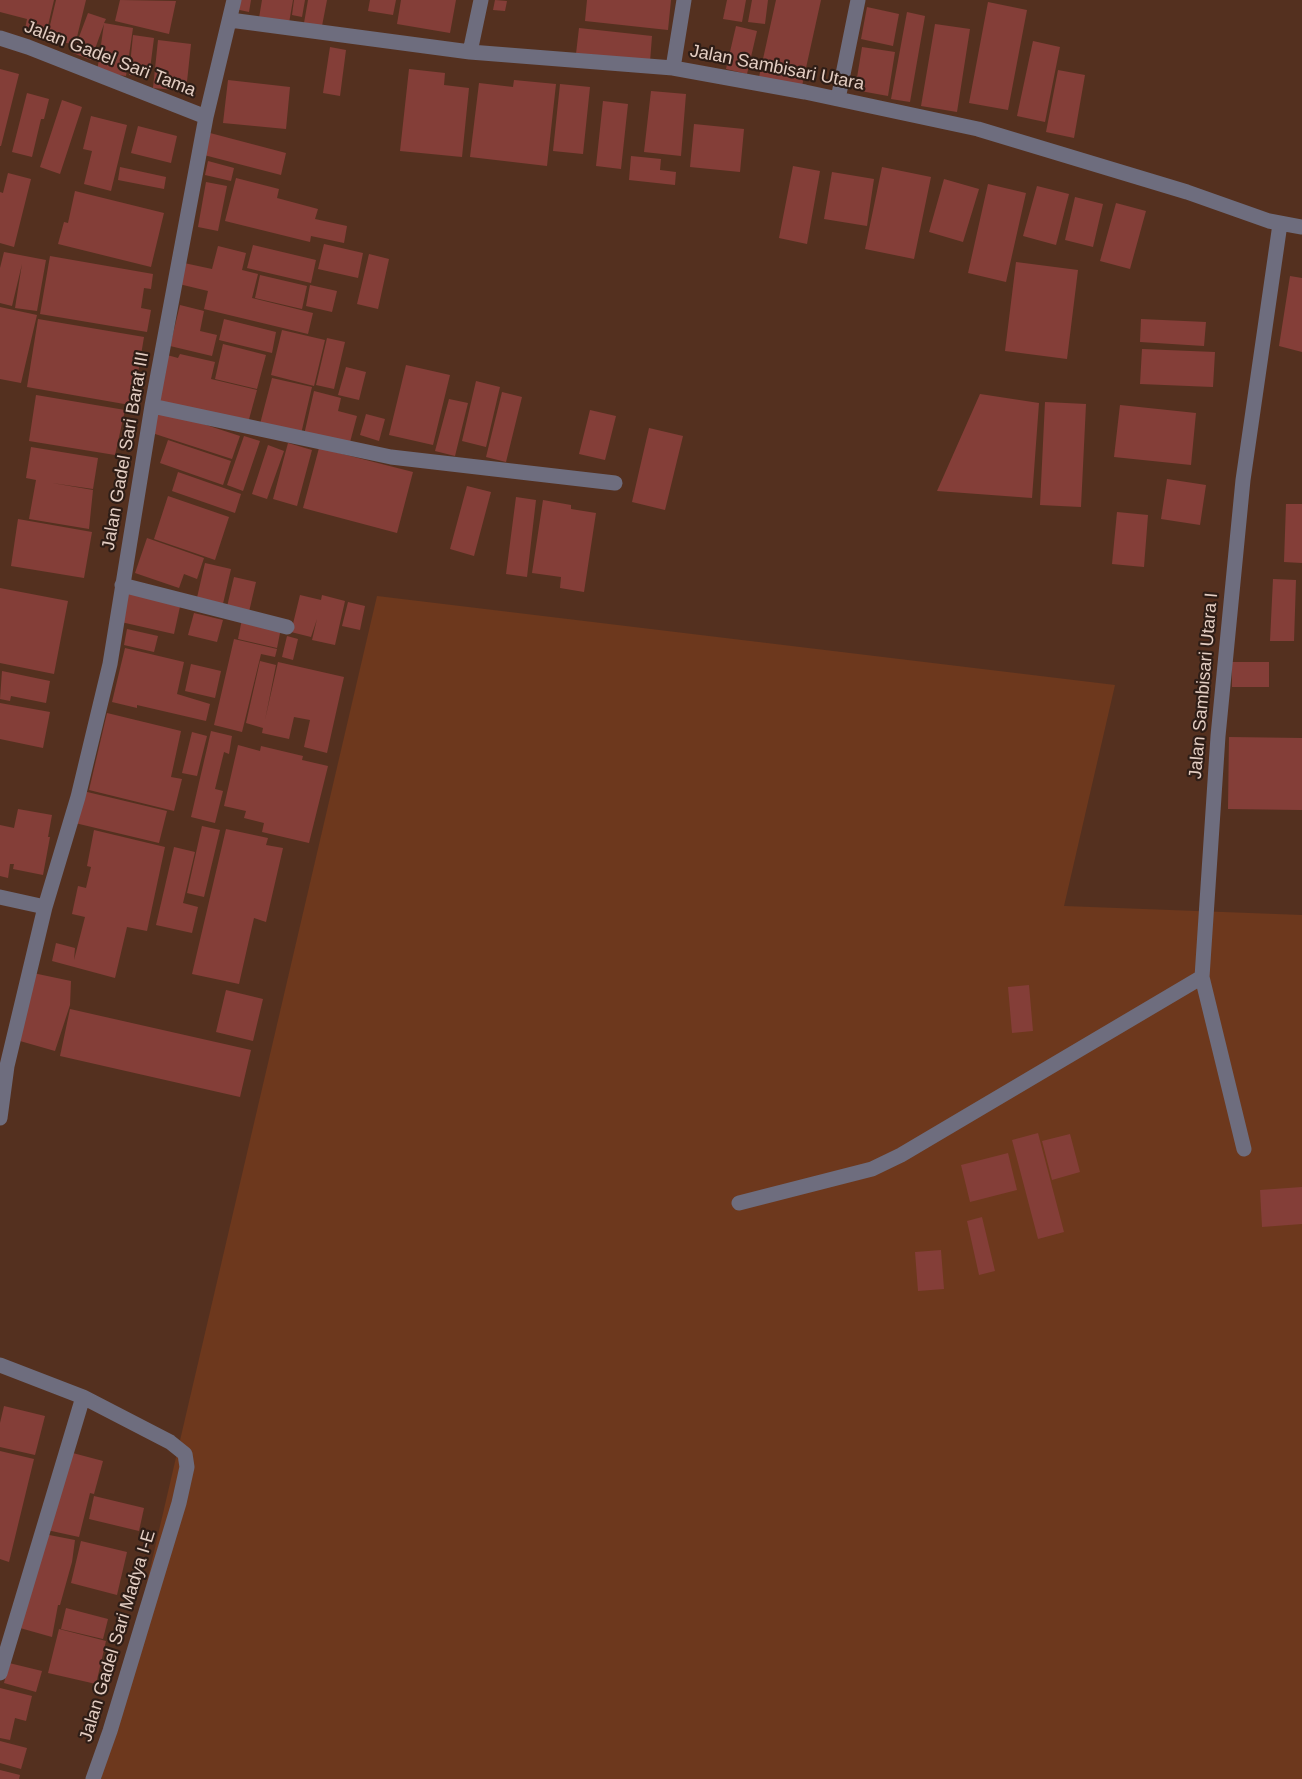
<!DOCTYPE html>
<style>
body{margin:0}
canvas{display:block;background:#54301f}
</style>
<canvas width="1302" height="1779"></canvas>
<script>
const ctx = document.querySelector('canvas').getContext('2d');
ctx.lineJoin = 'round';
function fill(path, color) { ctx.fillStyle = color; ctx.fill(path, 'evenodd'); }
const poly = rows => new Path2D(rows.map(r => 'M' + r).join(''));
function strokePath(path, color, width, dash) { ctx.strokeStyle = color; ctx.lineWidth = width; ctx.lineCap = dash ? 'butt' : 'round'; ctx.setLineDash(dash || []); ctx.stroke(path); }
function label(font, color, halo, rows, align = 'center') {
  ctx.font = font + ' Arial,sans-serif'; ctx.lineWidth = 4.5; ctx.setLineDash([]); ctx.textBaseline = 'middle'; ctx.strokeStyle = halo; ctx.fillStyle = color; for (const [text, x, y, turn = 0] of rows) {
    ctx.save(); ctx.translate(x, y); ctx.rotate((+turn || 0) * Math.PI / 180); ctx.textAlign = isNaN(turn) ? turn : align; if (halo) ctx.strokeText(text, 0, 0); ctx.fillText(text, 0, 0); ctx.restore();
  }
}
const green = poly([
 [377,596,1115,685,1064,906,1302,915,1302,1779,101,1779]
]);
const building = poly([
 [0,0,54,0,46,34,25,29,27,19,0,12],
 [56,0,86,0,75,45,47,38],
 [120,0,176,1,169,34,115,21],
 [237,0,251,0,249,12,235,9],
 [262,0,293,0,289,23,259,18],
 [294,0,305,0,302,17,292,15],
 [308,0,327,0,322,26,304,23],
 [370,0,396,0,393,15,368,11],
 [401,0,456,0,450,33,397,24],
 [495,0,507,1,505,11,493,10],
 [587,0,671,0,668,30,585,21],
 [727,0,746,0,742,22,723,19],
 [752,0,768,0,765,24,748,22],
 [776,0,821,0,802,86,759,77],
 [988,2,1027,10,1008,110,969,103],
 [867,7,899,14,893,46,861,39],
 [907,12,925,16,910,102,891,99],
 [88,13,106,19,104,23,133,28,126,76,97,72,104,24,91,60,73,53],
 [935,24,970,29,957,112,921,106],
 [736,26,757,31,747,74,726,69],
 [579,28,652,36,650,62,576,54],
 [133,35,154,38,149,77,129,75],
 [158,40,191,44,186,91,153,88],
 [1033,41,1060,47,1045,122,1017,116],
 [330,47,346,50,340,96,323,93],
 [862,47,895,52,888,96,855,90],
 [0,69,19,74,1,146,0,146],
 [409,69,445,73,444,85,469,88,462,157,400,151],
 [1058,70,1085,75,1074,138,1046,132],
 [228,80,290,87,286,129,223,123],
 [514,80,556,84,547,166,470,157,479,83,513,87],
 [560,84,590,87,583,154,553,151],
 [651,91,686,94,681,156,644,152],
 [27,93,49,99,44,119,41,119,32,157,12,152],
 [62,100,82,107,60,174,40,167],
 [603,101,628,104,621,169,596,166],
 [91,116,127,125,111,191,84,184,92,151,83,149],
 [694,124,744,129,740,172,690,167],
 [138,126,177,136,171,163,131,153],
 [210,133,286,153,281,175,204,155],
 [631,156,661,159,660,170,676,172,675,185,629,180],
 [208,161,234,168,231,181,205,175],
 [793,166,820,171,807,244,779,238],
 [120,167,166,177,164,189,118,180],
 [882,167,931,177,914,259,865,249],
 [832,172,874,179,867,226,824,219],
 [8,173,31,179,14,247,0,243,0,192,3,193],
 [236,178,279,189,277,198,318,209,315,219,347,226,344,243,311,236,310,242,225,221],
 [944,179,979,189,963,242,929,232],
 [206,182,227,186,218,231,198,227],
 [988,184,1026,193,1006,282,968,273],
 [1037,186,1069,194,1056,245,1023,236],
 [75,191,164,213,151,267,58,244,64,222,68,223],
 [1075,197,1103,204,1093,247,1065,240],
 [1116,203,1146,211,1130,269,1100,261],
 [324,244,363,253,358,278,318,269],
 [253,245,316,260,311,283,247,268],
 [218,246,246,253,242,270,258,274,252,298,313,313,308,334,204,309,208,291,179,284,184,263,212,269],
 [4,252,46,260,37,311,15,308,22,264,12,306,0,303,0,268],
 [369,254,389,259,378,309,357,304],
 [50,256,153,274,151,289,144,288,141,308,151,310,147,332,40,314],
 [1016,262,1078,270,1067,359,1005,351],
 [260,275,307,286,302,309,255,298],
 [1290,276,1302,278,1302,352,1279,346],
 [310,285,337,291,332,312,306,306],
 [180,305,204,311,200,331,217,335,212,356,170,346],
 [0,307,37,315,21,383,0,379],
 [38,319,144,337,135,391,132,390,130,405,27,387],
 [224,319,276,332,272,353,219,340],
 [1141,319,1206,322,1204,346,1140,342],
 [282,330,325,340,314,386,271,375],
 [327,338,345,342,334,389,316,385],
 [223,344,266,355,257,389,215,379],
 [1142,349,1215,352,1213,387,1140,384],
 [180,354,215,362,211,379,257,390,248,423,155,404,167,355,178,358],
 [406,365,450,375,433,445,389,435],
 [346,367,366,372,359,400,338,395],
 [272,378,312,387,301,434,260,424],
 [476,381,500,387,486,447,462,441],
 [314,391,341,398,338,411,357,416,349,446,304,435],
 [502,392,522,397,506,462,486,457],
 [980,394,1039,403,1032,498,937,491],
 [36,395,125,410,115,455,29,441],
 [449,399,468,403,455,456,435,451],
 [1045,402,1086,404,1081,507,1040,505],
 [1120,405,1196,413,1191,465,1114,457],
 [157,409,240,436,232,459,149,432],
 [590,410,616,416,605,460,579,454],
 [366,414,385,419,379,441,360,435],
 [649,428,683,436,665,510,632,502],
 [244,436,260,441,243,491,227,485],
 [168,440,231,461,223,485,160,463],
 [288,443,312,450,297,506,273,499],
 [268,445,284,451,267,499,252,494],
 [31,447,98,458,93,489,52,483,93,490,89,529,29,519,36,480,26,478],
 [319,448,413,472,397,533,303,508],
 [178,472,241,494,235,513,172,491],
 [1167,479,1206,485,1200,525,1161,519],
 [467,486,491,492,474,556,450,549],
 [168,496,229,517,215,560,154,539],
 [516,497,536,500,527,577,506,574],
 [543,500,571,505,571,509,596,513,584,592,560,588,561,577,532,573],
 [1286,504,1302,504,1302,563,1284,562],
 [1117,512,1148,515,1144,567,1112,564],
 [18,519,92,532,84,578,11,566],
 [147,538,204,558,197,579,184,574,179,588,135,573],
 [205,563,231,569,222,608,196,602],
 [234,577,256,582,248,616,226,611],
 [1273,579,1296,580,1294,641,1270,641],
 [0,588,68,601,54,674,0,663],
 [128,589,181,602,174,634,121,622],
 [300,595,321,600,322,595,345,601,335,645,312,640,317,619,311,637,291,632],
 [348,602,365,606,360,630,342,626],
 [194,613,223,620,217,642,188,635],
 [242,619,281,628,277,648,238,639],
 [127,629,158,636,154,652,124,645],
 [287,636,298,639,293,660,282,657],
 [234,639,277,649,275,657,261,654,242,732,214,725],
 [125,648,184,662,177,694,210,704,206,721,137,705,137,708,112,702],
 [260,661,276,665,265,720,278,662,344,677,327,753,304,747,310,720,294,717,289,739,262,733,263,728,246,723],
 [1232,662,1269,662,1269,687,1232,687],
 [191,664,221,671,215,698,185,691],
 [2,671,50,681,46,703,11,696,10,701,0,699],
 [0,703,50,712,43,748,0,739],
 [107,713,181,731,171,777,182,779,174,811,89,790],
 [211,731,232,736,229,754,224,752,215,789,223,791,215,823,191,817],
 [192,732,207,736,197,776,182,773],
 [1229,737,1302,738,1302,810,1228,809],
 [238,745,260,751,261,746,303,756,302,760,328,766,309,843,262,832,264,823,244,818,246,811,224,806],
 [83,791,167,811,159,843,75,823],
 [18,809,52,815,48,837,50,837,43,875,13,869,14,864,10,864,8,878,0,876,0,825,14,828],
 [202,826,220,830,204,897,187,893],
 [226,829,268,838,266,845,283,848,266,922,254,918,239,984,192,974],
 [94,830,165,847,147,931,127,927,115,978,52,961,56,943,75,948,74,960,85,917,72,914,78,886,86,888,91,867,87,866],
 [174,847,195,852,183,903,198,907,192,933,156,925],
 [33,973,71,981,70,1005,55,1051,20,1041],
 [1029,985,1033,1031,1012,1033,1008,987],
 [226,990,263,999,253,1041,216,1032],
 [70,1009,251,1050,240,1097,60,1056],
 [1038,1133,1064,1232,1038,1239,1012,1140],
 [1070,1134,1080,1172,1052,1180,1042,1141],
 [1008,1153,1017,1190,970,1202,961,1165],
 [1302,1187,1302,1224,1262,1227,1260,1190],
 [982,1217,995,1271,979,1275,967,1221],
 [941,1250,944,1289,918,1291,915,1252],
 [4,1406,45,1416,35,1455,0,1447,0,1423],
 [0,1451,34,1459,9,1562,0,1559],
 [69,1452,103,1461,94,1494,90,1493,79,1537,47,1530],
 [94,1496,144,1508,139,1531,89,1519],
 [44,1534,75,1540,72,1562,60,1605,58,1605,52,1637,20,1628],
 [81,1541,127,1552,117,1595,71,1583],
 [66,1608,108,1619,103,1639,61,1629],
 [59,1629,106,1641,96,1684,48,1673],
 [9,1663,42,1671,36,1692,4,1683],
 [0,1688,32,1696,26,1721,15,1718,10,1740,0,1738],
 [0,1741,27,1748,21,1769,0,1763],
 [0,1770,20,1775,19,1779,0,1779]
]);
const minor = poly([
 [230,20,470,52,673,68,805,92,978,129,1187,192,1269,221,1302,227],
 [0,38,28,47,206,117],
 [470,52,481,0],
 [673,68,684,0],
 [838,99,858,0],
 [152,406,391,457,615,483],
 [122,585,287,627],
 [0,897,45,907],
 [0,1118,7,1066,45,907,78,797,110,664,152,406,206,117,234,0],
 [1244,1149,1202,977,1218,736,1243,480,1280,224],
 [739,1203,872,1169,901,1155,1202,977],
 [0,1365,83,1397,170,1442,185,1454,187,1467,179,1503,110,1731,93,1779],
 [0,1673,83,1397]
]);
const streetNames = [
 ["Jalan Gadel Sari Tama",110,59,21],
 ["Jalan Sambisari Utara",777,68,11],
 ["Jalan Gadel Sari Barat III",126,451,-80],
 ["Jalan Sambisari Utara I",1204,686,-85],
 ["Jalan Gadel Sari Madya I-E",118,1636,-73]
];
fill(green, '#6d381d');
fill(building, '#843e38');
strokePath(minor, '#6e6d7e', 15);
label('18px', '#e3cdc2', '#2e1d16', streetNames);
</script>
